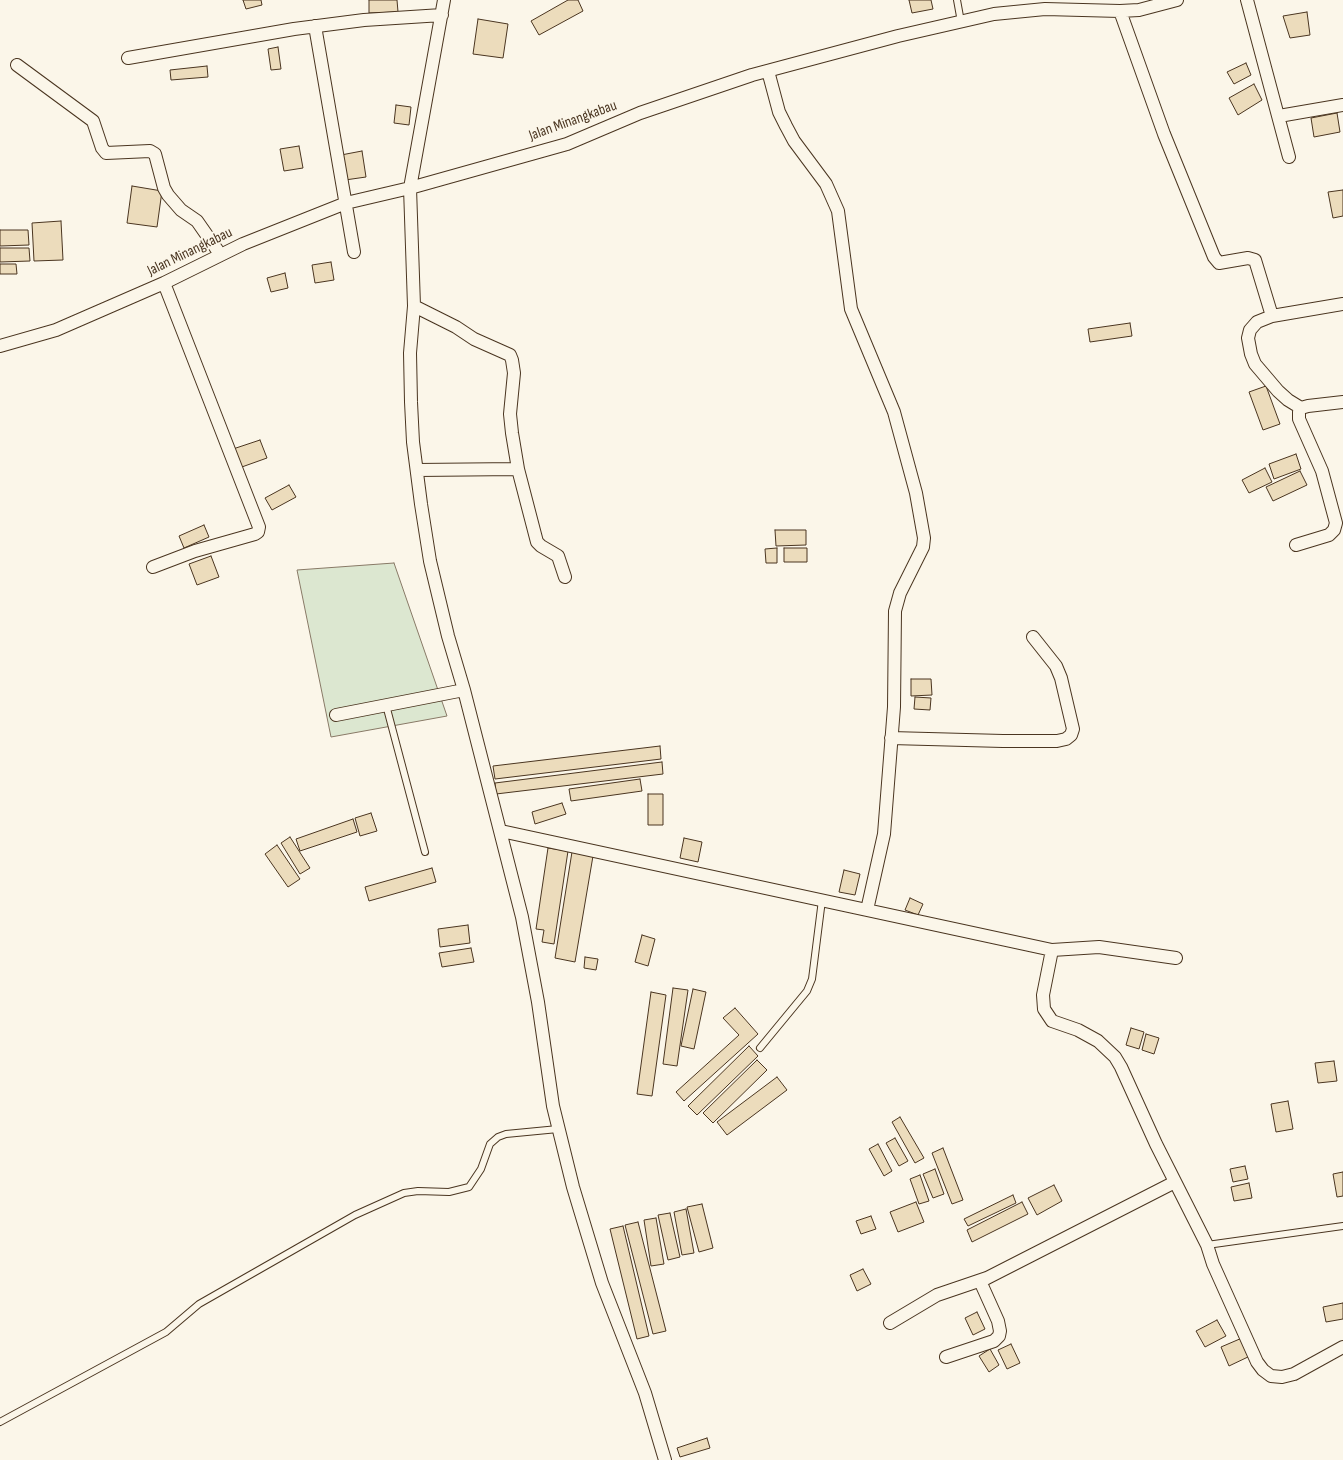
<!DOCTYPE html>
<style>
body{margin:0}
canvas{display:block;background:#fbf6e9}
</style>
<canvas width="1343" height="1460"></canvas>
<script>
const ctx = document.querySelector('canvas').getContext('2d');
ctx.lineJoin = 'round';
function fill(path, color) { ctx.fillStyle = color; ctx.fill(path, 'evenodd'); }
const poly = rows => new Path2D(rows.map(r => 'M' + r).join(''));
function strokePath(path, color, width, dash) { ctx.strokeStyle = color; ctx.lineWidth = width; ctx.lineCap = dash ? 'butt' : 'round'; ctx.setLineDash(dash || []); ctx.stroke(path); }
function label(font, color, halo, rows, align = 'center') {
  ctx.font = font + ' "Sofia Sans Condensed",sans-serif'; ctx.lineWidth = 4; ctx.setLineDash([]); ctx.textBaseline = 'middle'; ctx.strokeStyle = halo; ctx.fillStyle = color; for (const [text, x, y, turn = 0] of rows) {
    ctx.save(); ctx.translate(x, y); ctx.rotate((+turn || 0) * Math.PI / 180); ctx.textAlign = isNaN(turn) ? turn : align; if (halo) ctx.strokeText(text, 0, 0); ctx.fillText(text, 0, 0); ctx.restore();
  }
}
const green = poly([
 [394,563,447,716,331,737,297,570,394,563]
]);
const building = poly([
 [243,0,261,0,262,5,246,9,243,0],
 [369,0,397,0,398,12,369,13,369,0],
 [568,0,578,0,583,11,539,35,531,21,568,0],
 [909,0,931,0,933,9,912,13,909,0],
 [1307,12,1310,35,1290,38,1283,16,1307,12],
 [478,19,508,24,503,58,473,54,478,19],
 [278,47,281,69,271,70,268,49,278,47],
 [1246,63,1251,75,1234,84,1227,72,1246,63],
 [207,66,208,77,171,80,170,70,207,66],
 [1254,84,1262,100,1238,115,1229,98,1254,84],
 [396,105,411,107,409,125,394,123,396,105],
 [1337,113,1340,132,1314,137,1311,118,1337,113],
 [299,146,303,168,284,171,280,149,299,146],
 [362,151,366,177,345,180,341,155,362,151],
 [132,186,162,191,157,227,127,223,132,186],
 [1343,190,1343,216,1333,218,1328,192,1343,190],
 [61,221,63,260,34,261,32,223,61,221],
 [0,230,28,230,29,245,0,246,0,230],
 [0,248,29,248,30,261,0,262,0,248],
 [331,262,334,280,315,283,312,265,331,262],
 [0,264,16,264,17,274,0,274,0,264],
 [285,273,288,288,271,292,267,278,285,273],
 [1130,323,1132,336,1090,342,1088,329,1130,323],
 [1266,386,1280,424,1263,430,1249,392,1266,386],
 [260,440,267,458,239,468,233,449,260,440],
 [1296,454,1301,469,1274,479,1269,464,1296,454],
 [1265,468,1272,482,1249,493,1242,480,1265,468],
 [1300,471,1307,485,1273,501,1266,487,1300,471],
 [289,485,296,497,272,510,265,498,289,485],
 [204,525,209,537,184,548,179,536,204,525],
 [775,530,806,530,806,545,776,546,775,530],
 [777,548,777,563,766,563,765,549,777,548],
 [784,548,807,548,807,562,784,562,784,548],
 [211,556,219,577,197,585,189,564,211,556],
 [911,679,931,679,932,695,911,696,911,679],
 [915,697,931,698,930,710,914,709,915,697],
 [660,746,661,759,495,779,493,766,660,746],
 [662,762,663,774,496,794,495,783,662,762],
 [640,779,642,791,571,801,569,789,640,779],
 [648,794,663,794,663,825,648,825,648,794],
 [562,803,566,814,535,824,532,812,562,803],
 [371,813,377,831,360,836,355,818,371,813],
 [353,819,357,832,300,851,296,839,353,819],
 [290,837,310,868,300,874,281,843,290,837],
 [684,838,702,842,698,862,680,858,684,838],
 [277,845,300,879,288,887,265,854,277,845],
 [548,848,568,851,554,944,542,942,544,930,536,929,548,848],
 [572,852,593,856,575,962,555,958,572,852],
 [432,868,436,882,369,901,365,887,432,868],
 [844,870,860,874,855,895,839,892,844,870],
 [910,898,923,904,918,915,905,910,910,898],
 [468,925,470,943,440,947,438,929,468,925],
 [642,935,655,939,648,966,635,962,642,935],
 [471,948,474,962,442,967,439,953,471,948],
 [585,957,598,959,596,970,584,968,585,957],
 [673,988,688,990,677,1066,663,1064,673,988],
 [693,989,706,992,694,1049,681,1046,693,989],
 [651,992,666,995,652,1096,637,1094,651,992],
 [735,1008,758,1034,684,1101,676,1092,739,1035,723,1018,735,1008],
 [1131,1028,1144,1032,1139,1049,1126,1045,1131,1028],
 [1146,1034,1159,1038,1154,1054,1142,1050,1146,1034],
 [749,1046,758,1056,697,1115,688,1106,749,1046],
 [757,1060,767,1070,713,1123,703,1113,757,1060],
 [1334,1061,1337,1081,1318,1083,1315,1063,1334,1061],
 [777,1077,787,1090,727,1135,717,1122,777,1077],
 [1288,1101,1293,1129,1276,1132,1271,1104,1288,1101],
 [900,1117,924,1158,915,1163,892,1122,900,1117],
 [895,1138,908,1161,899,1166,886,1143,895,1138],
 [878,1144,892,1171,884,1176,869,1149,878,1144],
 [943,1148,963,1200,952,1204,932,1153,943,1148],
 [1245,1166,1248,1179,1233,1182,1230,1169,1245,1166],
 [935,1169,944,1194,933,1198,923,1174,935,1169],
 [1343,1172,1343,1196,1337,1197,1333,1174,1343,1172],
 [920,1175,929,1201,919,1204,910,1179,920,1175],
 [1249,1183,1252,1198,1234,1201,1231,1187,1249,1183],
 [1054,1185,1062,1201,1037,1215,1028,1198,1054,1185],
 [1013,1195,1016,1203,968,1226,964,1219,1013,1195],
 [916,1202,924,1222,898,1232,890,1212,916,1202],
 [1022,1202,1028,1214,972,1242,967,1230,1022,1202],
 [702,1204,713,1248,699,1252,687,1207,702,1204],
 [686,1209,694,1253,682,1255,674,1212,686,1209],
 [670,1213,680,1257,668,1260,658,1215,670,1213],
 [871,1216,876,1229,861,1234,856,1221,871,1216],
 [656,1218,664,1264,651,1266,644,1220,656,1218],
 [638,1222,666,1331,653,1334,625,1225,638,1222],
 [623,1226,649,1336,637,1339,610,1229,623,1226],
 [863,1269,871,1284,857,1291,850,1275,863,1269],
 [1343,1303,1343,1319,1326,1322,1323,1307,1343,1303],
 [977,1312,985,1329,973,1335,965,1318,977,1312],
 [1217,1320,1226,1336,1205,1347,1196,1331,1217,1320],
 [1242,1338,1250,1356,1229,1366,1221,1347,1242,1338],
 [1011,1344,1020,1363,1007,1369,998,1350,1011,1344],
 [990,1349,999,1365,989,1372,979,1356,990,1349],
 [707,1438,710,1448,680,1457,677,1448,707,1438]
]);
const lane = poly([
 [957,0,961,22],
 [386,705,425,852],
 [760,1048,807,991,812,979,822,900],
 [1207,1245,1343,1226],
 [0,1422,166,1332,199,1304,355,1215,404,1193,418,1191,449,1192,469,1187,481,1169,490,1144,498,1137,506,1134,558,1129]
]);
const street = poly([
 [444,0,410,188,414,306,410,353,411,402,413,442,421,504,430,561,448,636,464,690,522,917,538,1002,553,1106,573,1187,602,1283,645,1393,665,1460],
 [1247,0,1289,157],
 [1120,11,1164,134,1214,257,1219,263,1248,258,1255,260,1272,316],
 [315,26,354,252],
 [128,58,294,29,364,20,442,15],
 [17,65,93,121,102,148,106,153,150,151,155,154,164,188,168,195,181,210,197,221,220,254],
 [768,71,779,112,786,126,794,141,826,184,838,211,851,309,894,412,916,493,924,538,923,547,900,593,895,611,894,707,884,834,867,910],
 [1279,116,1343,105],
 [414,306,456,327,474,339,510,355,512,360,514,373,510,414,512,433,518,469,537,542,541,546,558,556,565,577],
 [0,346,56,330,164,283,243,244,346,203,410,188,567,144,640,113,752,75,898,36,994,14,1045,9,1120,11,1139,10,1177,0],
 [1301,408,1288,400,1278,391,1255,364,1251,354,1248,338,1250,330,1257,322,1272,316,1343,304],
 [417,470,518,469],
 [1296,545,1329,535,1334,530,1336,523,1322,471,1299,419,1299,412,1301,408,1308,406,1343,402],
 [153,567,195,551,255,534,258,532,259,527,164,283],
 [336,715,464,690],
 [891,738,1003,741,1057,741,1066,739,1071,735,1073,729,1061,678,1056,666,1033,637],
 [501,831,1052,950,1099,947,1176,958],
 [1052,950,1043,995,1044,1009,1052,1021,1078,1030,1098,1041,1115,1057,1121,1067,1156,1144,1207,1245,1213,1264,1257,1362,1263,1370,1271,1376,1282,1377,1294,1374,1343,1347],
 [890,1323,937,1295,987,1278,1175,1182],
 [946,1357,994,1341,999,1336,1000,1331,998,1321,980,1281]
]);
const streetNames = [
 ["Jalan Minangkabau",573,121,-20],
 ["Jalan Minangkabau",190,252,-26]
];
fill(green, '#dce7d0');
strokePath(green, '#887966', 1);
fill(building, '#ecdcbc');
strokePath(building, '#4a3520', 1);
strokePath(lane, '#4a3520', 8);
strokePath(street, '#4a3520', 14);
strokePath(lane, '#fbf6e9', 6);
strokePath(street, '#fbf6e9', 12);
label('15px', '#4a3520', '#fbf6e9', streetNames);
</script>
